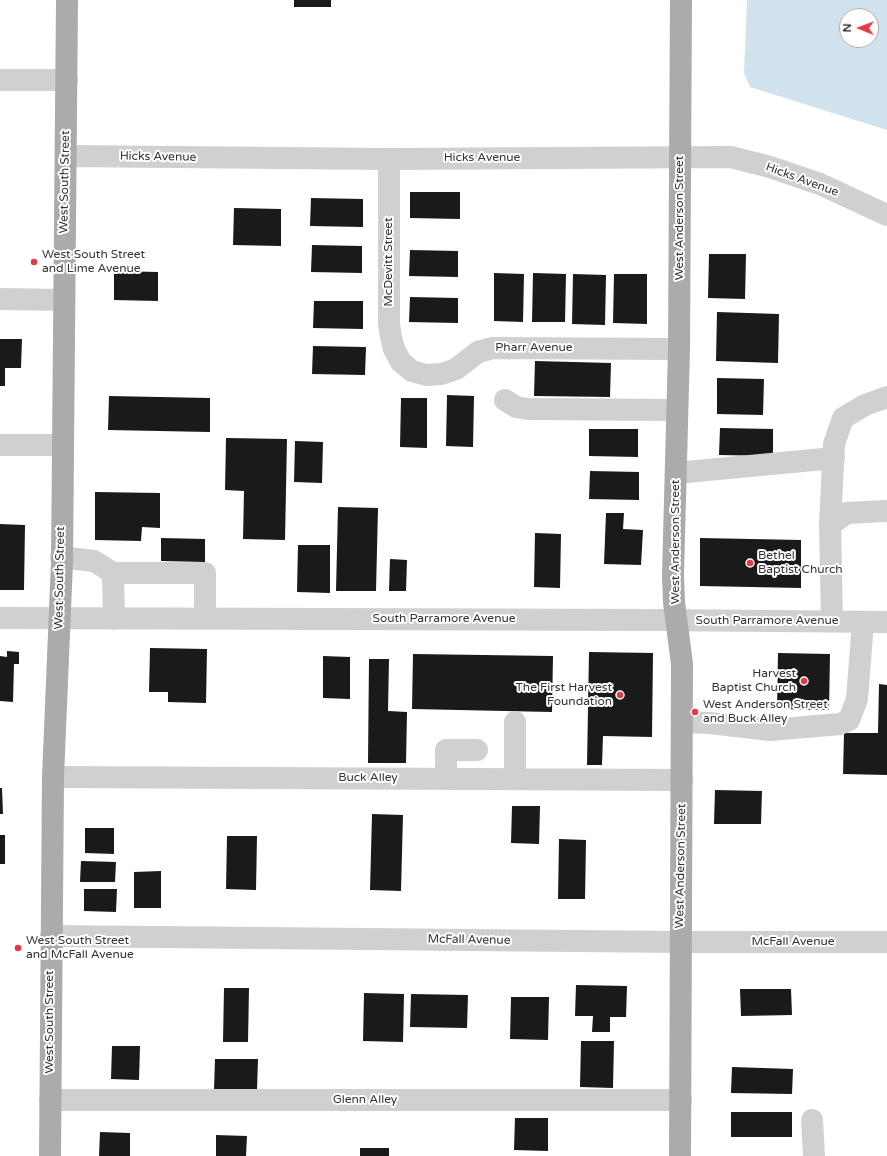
<!DOCTYPE html>
<style>
body{margin:0}
#map{position:relative;width:887px;height:1156px;overflow:hidden;background:#fff;font-family:"Varela Round",sans-serif}
canvas{display:block}
.north{position:absolute;left:839px;top:8px;width:40px;height:40px;box-sizing:border-box;background:#fff;border:1px solid #adadad;border-radius:50%;rotate:271deg;font-size:11px;font-weight:700;line-height:16px;text-align:center;color:#333}
.north::after{content:'';display:block;margin:auto;width:14px;height:18px;background:#e63946;clip-path:polygon(50% 0,100% 100%,50% 72%,0 100%)}
</style>
<div id="map">
<canvas width="887" height="1156"></canvas>
<div class="north">N</div>
</div>
<script>
const ctx = document.querySelector('canvas').getContext('2d');
ctx.lineJoin = 'round';
function fill(path, color) { ctx.fillStyle = color; ctx.fill(path, 'evenodd'); }
const poly = rows => new Path2D(rows.map(r => 'M' + r).join(''));
function strokePath(path, color, width, dash) { ctx.strokeStyle = color; ctx.lineWidth = width; ctx.lineCap = dash ? 'butt' : 'round'; ctx.setLineDash(dash || []); ctx.stroke(path); }
function label(font, color, halo, rows, align = 'center') {
  ctx.font = font + ' "Varela Round",sans-serif'; ctx.lineWidth = 4; ctx.setLineDash([]); ctx.textBaseline = 'middle'; ctx.strokeStyle = halo; ctx.fillStyle = color; for (const [text, x, y, turn = 0] of rows) {
    ctx.save(); ctx.translate(x, y); ctx.rotate((+turn || 0) * Math.PI / 180); ctx.textAlign = isNaN(turn) ? turn : align; if (halo) ctx.strokeText(text, 0, 0); ctx.fillText(text, 0, 0); ctx.restore();
  }
}
const water = poly([
 [747,0,887,0,887,130,750,87,744,73],
 [847,16,871,16,871,40,847,40]
]);
const building = poly([
 [294,0,331,0,331,7,294,7],
 [410,192,460,192,460,219,410,218],
 [311,198,363,199,363,227,310,226],
 [234,208,281,209,281,246,233,245],
 [312,245,362,246,362,273,311,272],
 [410,250,458,251,458,277,409,276],
 [709,254,746,254,745,299,708,298],
 [114,271,158,272,158,301,114,300],
 [494,273,524,274,523,322,494,321],
 [533,273,566,274,565,322,532,322],
 [573,274,606,275,605,325,572,324],
 [614,274,647,274,647,324,613,323],
 [410,297,458,298,458,323,409,322],
 [314,301,363,301,363,329,313,328],
 [717,312,779,314,778,363,716,361],
 [0,339,22,339,21,368,5,368,5,386,0,386],
 [313,346,366,347,365,375,312,374],
 [535,361,611,363,610,397,534,396],
 [717,378,764,379,763,415,717,414],
 [447,395,474,396,473,447,446,446],
 [109,396,210,398,210,432,108,430],
 [401,398,427,398,427,448,400,447],
 [720,428,773,429,773,456,719,455],
 [589,429,638,429,638,457,589,456],
 [226,438,287,439,285,540,243,539,244,491,225,490],
 [295,441,323,442,322,483,294,482],
 [590,471,639,472,639,500,589,499],
 [95,492,160,493,160,528,142,527,141,541,95,540],
 [338,507,378,508,376,591,336,591],
 [606,513,624,513,623,529,643,530,641,565,604,564],
 [0,524,25,525,24,590,0,590],
 [535,533,561,534,560,588,534,587],
 [161,538,205,539,205,562,161,561],
 [700,538,801,540,801,588,700,586],
 [298,545,330,545,330,593,297,592],
 [390,559,407,560,406,591,389,591],
 [150,648,207,649,206,703,168,702,168,692,149,692],
 [7,651,19,652,19,664,14,664,13,702,0,701,0,656,7,657],
 [589,652,653,653,652,737,603,736,602,765,587,765],
 [778,653,830,654,829,710,777,709],
 [413,654,553,656,552,712,412,709],
 [323,656,350,657,350,699,323,698],
 [369,659,389,659,388,711,407,712,406,763,368,763],
 [879,684,887,685,887,775,843,774,844,733,878,733],
 [0,788,2,788,3,814,0,814],
 [715,790,762,791,761,824,714,824],
 [512,806,540,806,539,844,511,843],
 [372,814,403,815,401,891,370,890],
 [85,828,114,828,114,854,85,853],
 [0,835,5,835,5,864,0,864],
 [227,836,257,836,256,890,226,889],
 [559,839,586,840,585,899,558,899],
 [81,861,116,862,115,882,80,882],
 [161,871,161,908,134,908,134,872],
 [84,889,117,889,116,912,84,911],
 [576,985,627,986,626,1017,610,1017,610,1032,592,1032,593,1016,575,1016],
 [224,988,249,988,248,1042,223,1042],
 [740,989,791,989,792,1015,741,1016],
 [364,993,404,994,403,1042,363,1041],
 [411,994,468,995,467,1028,410,1027],
 [511,997,549,997,548,1040,510,1039],
 [581,1041,614,1041,613,1088,580,1087],
 [112,1046,140,1046,139,1080,111,1079],
 [215,1059,258,1059,257,1090,214,1090],
 [732,1067,793,1069,792,1094,731,1093],
 [731,1112,792,1112,792,1137,731,1137],
 [515,1118,548,1118,548,1151,514,1150],
 [100,1132,130,1133,130,1156,99,1156],
 [216,1135,247,1136,246,1156,216,1156],
 [360,1148,389,1148,389,1156,360,1156]
]);
const minor = poly([
 [0,80,67,80],
 [66,156,389,159,731,157,770,167,820,184,887,215],
 [389,159,389,324,391,337,394,349,401,362,412,371,426,375,442,374,456,369,478,352,493,348,679,349],
 [0,299,63,300],
 [505,400,516,407,528,409,677,410],
 [0,445,63,445],
 [676,473,834,458],
 [830,525,834,444,843,418,865,405,887,397],
 [61,557,94,561,113,573],
 [0,618,657,620,887,622],
 [114,619,113,573,205,573,205,619],
 [832,621,830,525,847,513,887,511],
 [515,722,515,779],
 [682,722,710,723,770,730,840,724,849,720,857,699,863,622],
 [53,777,682,780],
 [446,779,446,750,477,750],
 [51,936,680,942,887,942],
 [50,1100,681,1100],
 [812,1120,814,1156]
]);
const major = poly([
 [50,1156,53,777,62,562,67,0],
 [680,1156,682,664,674,602,673,575,679,349,681,0]
]);
const markers = [
 [34,262,4,"#e63946"],
 [750,563,4,"#e63946"],
 [804,681,4,"#e63946"],
 [620,695,4,"#e63946"],
 [695,712,4,"#e63946"],
 [18,948,4,"#e63946"]
];
const streetNames = [
 ["Hicks Avenue",158,157,1],
 ["Hicks Avenue",482,158],
 ["Hicks Avenue",802,180,20],
 ["West South Street",65,182,-89],
 ["West Anderson Street",680,218,-90],
 ["McDevitt Street",389,262,-90],
 ["Pharr Avenue",534,348],
 ["West Anderson Street",676,542,-90],
 ["West South Street",60,578,-89],
 ["South Parramore Avenue",444,619],
 ["South Parramore Avenue",767,621],
 ["Buck Alley",368,778],
 ["West Anderson Street",681,866,-89],
 ["McFall Avenue",469,940,1],
 ["McFall Avenue",793,942],
 ["West South Street",50,1022,-90],
 ["Glenn Alley",365,1100]
];
const poiNames = [
 ["West South Street",42,255],
 ["and Lime Avenue",42,269],
 ["Bethel",758,556],
 ["Baptist Church",758,570],
 ["Harvest",796,674,"right"],
 ["Baptist Church",796,688,"right"],
 ["The First Harvest",612,688,"right"],
 ["Foundation",612,702,"right"],
 ["West Anderson Street",703,705],
 ["and Buck Alley",703,719],
 ["West South Street",26,941],
 ["and McFall Avenue",26,955]
];
fill(water, '#cfe2ee');
fill(building, '#1a1a1a');
strokePath(minor, '#d0d0d0', 22);
strokePath(major, '#ababab', 22);
for (const [x, y, r, color] of markers) { const dot = new Path2D(); dot.arc(x, y, r, 0, 2 * Math.PI); ctx.fillStyle = color; ctx.fill(dot); strokePath(dot, '#fff', 1.5); }
label('12px', '#333', '#fff', streetNames);
label('12px', '#333', '#fff', poiNames, 'left');
</script>
